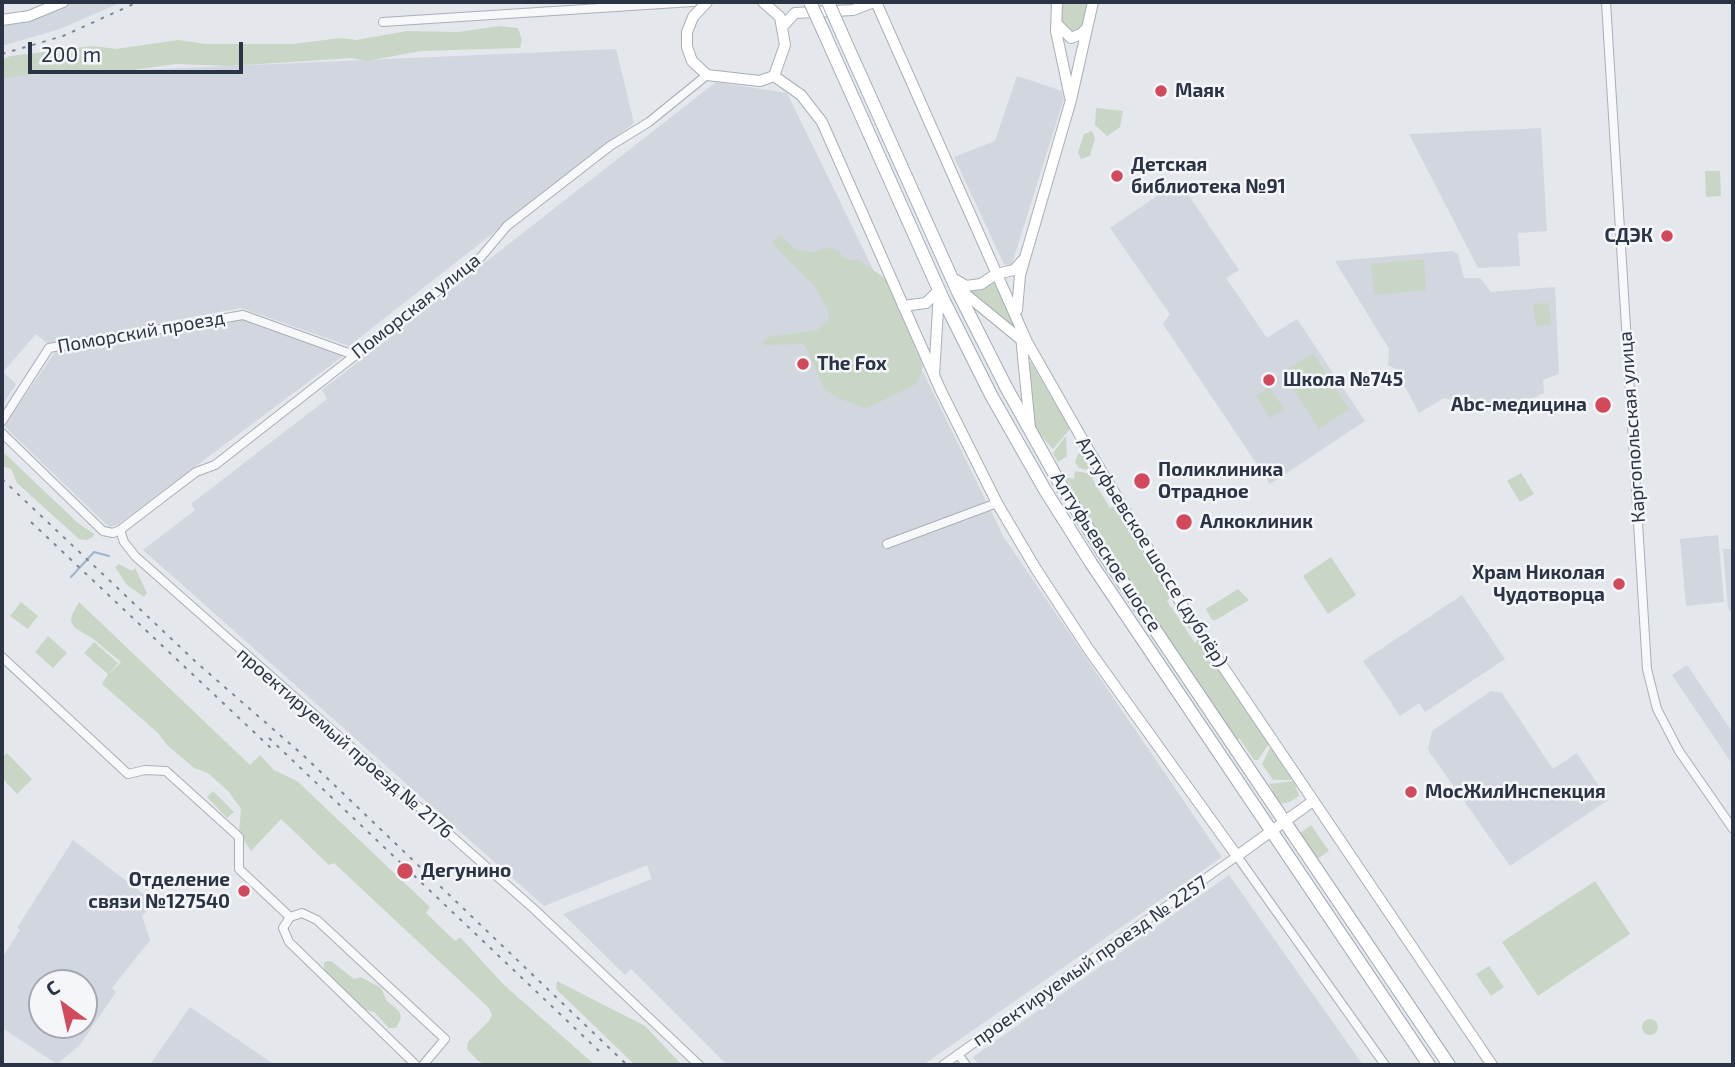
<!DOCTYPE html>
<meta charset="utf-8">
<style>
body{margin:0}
#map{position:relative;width:1735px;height:1067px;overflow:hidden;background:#e4e7ec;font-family:"Exo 2",sans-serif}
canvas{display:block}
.frame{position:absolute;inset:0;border:4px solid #2b3445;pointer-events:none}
.north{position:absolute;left:28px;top:969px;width:70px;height:70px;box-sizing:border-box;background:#f4f6f9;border:2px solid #a4a8b1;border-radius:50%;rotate:327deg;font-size:19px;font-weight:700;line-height:28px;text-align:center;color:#2b3445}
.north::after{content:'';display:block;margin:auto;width:24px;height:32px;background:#d1495b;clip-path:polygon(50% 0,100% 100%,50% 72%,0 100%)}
.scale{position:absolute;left:28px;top:42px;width:215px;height:32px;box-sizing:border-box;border:4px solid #2b3445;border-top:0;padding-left:9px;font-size:21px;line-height:24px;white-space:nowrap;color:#2b3445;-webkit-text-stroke:5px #f4f6f9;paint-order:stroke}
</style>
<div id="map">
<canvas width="1735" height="1067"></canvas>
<div class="frame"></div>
<div class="north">С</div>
<div class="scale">200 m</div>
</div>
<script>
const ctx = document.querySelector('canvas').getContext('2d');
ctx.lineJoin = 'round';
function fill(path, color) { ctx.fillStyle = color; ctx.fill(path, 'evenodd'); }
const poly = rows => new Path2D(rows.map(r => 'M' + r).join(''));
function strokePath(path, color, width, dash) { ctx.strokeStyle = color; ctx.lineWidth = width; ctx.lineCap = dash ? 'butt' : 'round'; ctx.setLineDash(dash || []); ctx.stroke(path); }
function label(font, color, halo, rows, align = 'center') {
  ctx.font = font + ' "Exo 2",sans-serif'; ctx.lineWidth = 5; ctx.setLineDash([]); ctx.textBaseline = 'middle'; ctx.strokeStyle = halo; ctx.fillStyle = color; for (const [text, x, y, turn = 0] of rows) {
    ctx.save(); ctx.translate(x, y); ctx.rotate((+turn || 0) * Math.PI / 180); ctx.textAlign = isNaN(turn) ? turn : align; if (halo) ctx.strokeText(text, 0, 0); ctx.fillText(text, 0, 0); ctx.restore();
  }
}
const built = poly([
 [73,2,122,2,60,29,2,46,2,24,30,19],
 [616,49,634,123,349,346,241,308,48,344,36,334,3,372,16,384,2,406,2,76],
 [1017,76,1062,91,1064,98,1011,267,1004,264,954,157,995,141],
 [716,82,787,93,1003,536,1222,857,923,1065,727,1065,631,969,625,975,563,914,652,879,647,865,544,906,143,550,195,510,191,504,327,399,322,390],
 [1541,128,1547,231,1518,233,1520,266,1478,268,1409,134],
 [1179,181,1239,270,1226,278,1267,338,1297,319,1365,421,1270,484,1163,324,1170,314,1110,228],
 [1452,251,1458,254,1464,278,1480,278,1491,292,1555,287,1559,374,1543,380,1544,393,1502,412,1444,398,1419,413,1396,369,1388,365,1389,349,1335,261],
 [245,318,343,356,117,525,109,527,4,426,55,352],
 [1718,535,1724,602,1686,606,1680,539],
 [1723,549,1733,549,1733,616,1728,608],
 [1462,595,1505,659,1425,712,1419,703,1400,716,1363,661],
 [1687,665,1733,733,1733,765,1672,675],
 [1491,691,1502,693,1553,769,1577,753,1608,800,1510,866,1428,750,1432,731],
 [73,840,155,903,142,916,150,940,112,988,116,992,79,1046,57,1064,2,1028,2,958,20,930,17,928],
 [42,983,84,983,84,1025,42,1025],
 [1229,875,1363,1065,979,1065,973,1057],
 [190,1007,275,1065,150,1065]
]);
const green = poly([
 [1063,2,1089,2,1085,27,1069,34,1059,17],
 [500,26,518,28,522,40,520,48,421,51,367,61,352,58,229,66,176,64,112,73,63,71,2,78,2,60,10,56,93,46,116,49,178,40,206,44,293,44,341,38,356,40,407,31,458,32],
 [1096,108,1123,111,1120,127,1107,136,1095,125],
 [1092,131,1095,138,1090,156,1081,159,1078,152,1084,134],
 [1705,171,1720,171,1721,196,1706,197],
 [781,235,795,249,813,252,826,248,837,250,845,259,859,260,886,279,923,366,920,377,914,385,867,408,837,398,824,388,806,347,802,344,764,345,763,341,769,337,817,330,829,320,828,310,813,284,774,246,773,241],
 [1424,259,1426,290,1374,295,1371,264],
 [994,282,1016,325,1014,328,967,292,982,289],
 [1549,303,1551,325,1536,326,1533,304],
 [1313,353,1349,409,1319,429,1283,372],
 [1028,362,1031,362,1070,429,1053,449,1033,427],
 [1269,387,1284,409,1270,418,1256,396],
 [1066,436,1067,456,1058,462,1053,453],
 [1081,448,1092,466,1086,470,1079,468,1075,462],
 [2,451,78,523,94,534,93,537,87,540,79,539,17,483,11,469,2,466],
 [1093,469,1097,475,1092,478,1110,508,1115,506,1170,597,1167,601,1195,643,1199,639,1269,744,1258,760,1254,760,1239,738,1234,741,1072,496,1075,493,1065,477,1074,479,1075,471,1087,473],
 [1521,473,1534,494,1520,502,1507,481],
 [1331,557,1356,595,1328,614,1303,576],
 [119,564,132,571,135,568,147,593,144,597,127,585,115,567],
 [1238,589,1249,600,1216,620,1212,620,1206,609],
 [21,602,38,616,28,629,10,616],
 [79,602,250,765,260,755,274,770,297,781,430,907,426,913,455,941,460,937,504,985,595,1065,485,1065,477,1060,467,1049,468,1042,489,1021,492,1015,489,1008,334,863,329,865,281,819,251,851,239,832,241,809,229,792,208,773,194,768,167,745,158,733,102,684,108,674,84,653,94,642,118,663,109,674,121,662,92,638,75,628,71,622,72,615],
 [48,636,67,653,53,668,35,652],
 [1271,746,1292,779,1290,780,1273,780,1262,764],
 [7,753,32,779,17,794,2,778,2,758],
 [1294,781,1299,796,1290,802,1279,804,1269,792,1273,790,1269,784],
 [213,791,234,812,227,818,207,797],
 [1311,825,1329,851,1317,859,1300,833],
 [1595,881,1630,934,1538,996,1502,942],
 [331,961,354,979,361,977,381,988,387,1001,399,1011,401,1018,396,1028,389,1028,374,1012,365,1010,324,973,324,962],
 [1489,966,1504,987,1491,996,1476,974],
 [557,981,645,1026,682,1065,635,1065,556,989],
 '1642 1027a8 8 0 1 1 16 0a8 8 0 1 1-16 0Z'
]);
const stream = poly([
 [71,577,94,552,109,556]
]);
const street = poly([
 [1606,2,1647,669,1657,709,1679,751,1733,829],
 [383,22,693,2],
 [2,421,49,348,243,315,354,355],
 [2,433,103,531,113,533,120,530,196,472,215,465,481,257,507,226,610,146,649,122,707,75],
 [120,530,124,542,135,556,534,909,699,1065],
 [887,544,997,503],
 [2,657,128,774,145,770,166,771,239,837,239,869,290,917],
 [958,1054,966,1065],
 [416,1065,289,942,283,928,290,917,302,913,317,920,445,1039,423,1065],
 [943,1065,1237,856,1385,1065]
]);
const secondary = poly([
 [707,2,693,17,687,32,687,47,692,61,707,75,760,81,774,76,785,45,780,17,763,2],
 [876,2,1027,342,1085,444,1190,618,1492,1065],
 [1057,2,1056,31,1070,97],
 [2,20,29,16,63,2],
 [1057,24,1071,38,1081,34,1087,28],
 [783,26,795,13,853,10,874,2],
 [774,76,801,95,822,122,941,391,997,503,1036,569,1089,650,1237,856,1313,801],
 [956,280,966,286,981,284,996,274,1014,270,1023,260],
 [958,288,1024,342],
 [903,306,926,303,939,290],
 [1017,310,1020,275,1071,100,1093,2],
 [1021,336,1030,428],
 [934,375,939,293]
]);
const primary = poly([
 [842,34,958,292,1006,387,1059,482,1104,554,1449,1065],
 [825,35,943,299,991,395,1045,490,1091,563,1429,1065]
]);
const rail = poly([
 [2,54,63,36,138,2],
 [2,479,197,663,304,756,627,1065],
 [31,522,273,750],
 [269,738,599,1051]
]);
const primaryBridge = poly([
 [810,2,825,35],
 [828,2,842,34]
]);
const markers = [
 [1161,91,7,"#d1495b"],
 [1117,176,7,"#d1495b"],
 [1667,236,7,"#d1495b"],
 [803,364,7,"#d1495b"],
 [1269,380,7,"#d1495b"],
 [1603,405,9,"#d1495b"],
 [1142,481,9,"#d1495b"],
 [1184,522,9,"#d1495b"],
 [1619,584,7,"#d1495b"],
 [1411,792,7,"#d1495b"],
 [405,871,9,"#d1495b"],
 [244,891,7,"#d1495b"]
];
const poiNames = [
 ["Маяк",1175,91],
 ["Детская",1131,165],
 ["библиотека №91",1131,187],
 ["СДЭК",1653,236,"right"],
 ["The Fox",817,364],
 ["Школа №745",1283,380],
 ["Abc-медицина",1587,405,"right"],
 ["Поликлиника",1158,470],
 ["Отрадное",1158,492],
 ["Алкоклиник",1200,522],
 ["Храм Николая",1605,573,"right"],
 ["Чудотворца",1605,595,"right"],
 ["МосЖилИнспекция",1425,792],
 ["Дегунино",421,871],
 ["Отделение",230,880,"right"],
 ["связи №127540",230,902,"right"]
];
const streetNames = [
 ["Поморская улица",416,306,-38],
 ["Поморский проезд",141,332,-10],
 ["Каргопольская улица",1632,427,-94],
 ["Алтуфьевское шоссе",1106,552,57],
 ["Алтуфьевское шоссе (дублёр)",1152,552,58],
 ["проектируемый проезд № 2176",345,743,41],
 ["проектируемый проезд № 2257",1090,961,-35]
];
fill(built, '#d2d6de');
fill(green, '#c9d6c5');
strokePath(stream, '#9fb4cc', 2);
strokePath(street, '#a9aeb7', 10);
strokePath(secondary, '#a9aeb7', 12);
strokePath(primary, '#a3abb8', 14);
strokePath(street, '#f7f8fa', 8);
strokePath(secondary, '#fff', 10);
strokePath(primary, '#fff', 12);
strokePath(rail, '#7d8696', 2, [3.5, 7]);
strokePath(primaryBridge, '#a3abb8', 14, []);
strokePath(primaryBridge, '#fff', 12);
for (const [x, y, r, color] of markers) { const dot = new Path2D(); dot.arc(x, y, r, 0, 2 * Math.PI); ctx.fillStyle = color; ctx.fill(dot); strokePath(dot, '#f4f6f9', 2.5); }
label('bold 19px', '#2b3445', '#f4f6f9', poiNames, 'left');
label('19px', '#2b3445', '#f4f6f9', streetNames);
</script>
